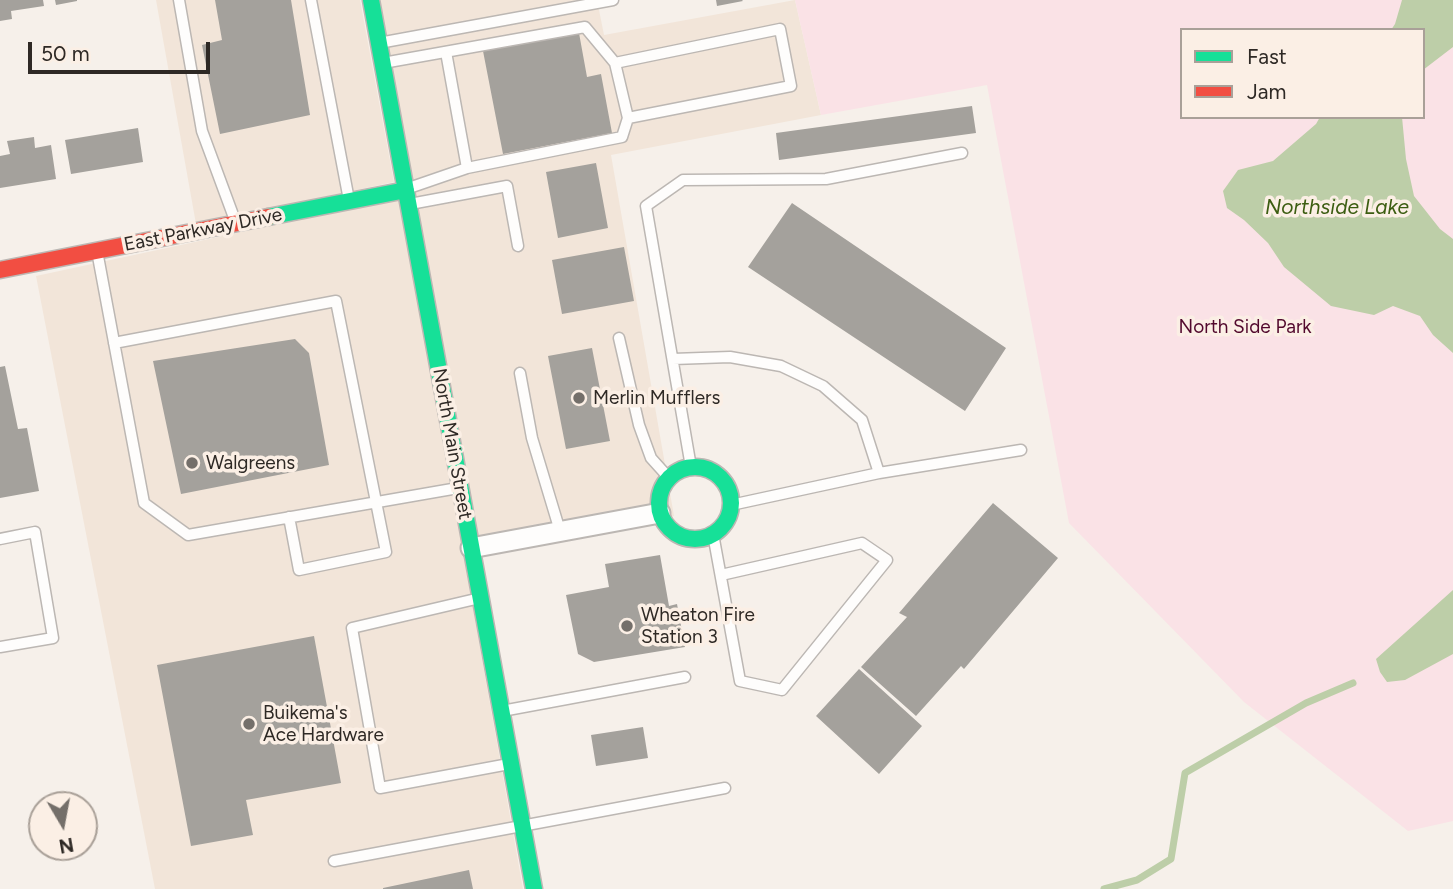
<!DOCTYPE html>
<style>
body{margin:0}
#map{position:relative;width:1453px;height:889px;overflow:hidden;background:#f6f0ea;font-family:Figtree,sans-serif}
canvas{display:block}
.legend{position:absolute;left:1180px;top:28px;width:245px;height:91px;box-sizing:border-box;background:#fbefe5;border:2px solid #a9a098;margin:0;padding:9px 12px;list-style:none;font-size:21px;color:#2e2925}
.legend li{display:flex;align-items:center;gap:14px;height:35px}
.legend b{width:35px;border:2px solid #a9a098}
.north{position:absolute;left:28px;top:791px;width:70px;height:70px;box-sizing:border-box;background:#fbefe5;border:2px solid #a9a098;border-radius:50%;rotate:170deg;font-size:19px;font-weight:700;line-height:28px;text-align:center;color:#2e2925}
.north::after{content:'';display:block;margin:auto;width:24px;height:32px;background:#746f6a;clip-path:polygon(50% 0,100% 100%,50% 72%,0 100%)}
.scale{position:absolute;left:28px;top:42px;width:182px;height:32px;box-sizing:border-box;border:4px solid #2e2925;border-top:0;padding-left:9px;font-size:21px;line-height:24px;white-space:nowrap;color:#2e2925;-webkit-text-stroke:5px #fbefe5;paint-order:stroke}
</style>
<div id="map">
<canvas width="1453" height="889"></canvas>
<ul class="legend">
<li><b style="height:9px;background:#16e098"></b>Fast</li>
<li><b style="height:9px;background:#f24e42"></b>Jam</li>
</ul>
<div class="north">N</div>
<div class="scale">50 m</div>
</div>
<script>
const ctx = document.querySelector('canvas').getContext('2d');
ctx.lineJoin = 'round';
function fill(path, color) { ctx.fillStyle = color; ctx.fill(path, 'evenodd'); }
const poly = rows => new Path2D(rows.map(r => 'M' + r).join(''));
function strokePath(path, color, width, dash) { ctx.strokeStyle = color; ctx.lineWidth = width; ctx.lineCap = dash ? 'butt' : 'round'; ctx.setLineDash(dash || []); ctx.stroke(path); }
function label(font, color, halo, rows, align = 'center') {
  ctx.font = font + ' Figtree,sans-serif'; ctx.lineWidth = 7; ctx.setLineDash([]); ctx.textBaseline = 'middle'; ctx.strokeStyle = halo; ctx.fillStyle = color; for (const [text, x, y, turn = 0] of rows) {
    ctx.save(); ctx.translate(x, y); ctx.rotate((+turn || 0) * Math.PI / 180); ctx.textAlign = isNaN(turn) ? turn : align; if (halo) ctx.strokeText(text, 0, 0); ctx.fillText(text, 0, 0); ctx.restore();
  }
}
const built = poly([
 [156,0,360,0,394,182,196,224],
 [380,0,597,0,604,35,795,0,821,115,611,155,674,516,480,552],
 [400,198,523,889,155,889,36,276]
]);
const green = poly([
 [795,0,1453,0,1453,821,1408,831,1244,702,1069,523,987,85,821,115],
 [1182,30,1423,30,1423,117,1182,117]
]);
const water = poly([
 [1402,0,1453,0,1453,47,1423,70,1423,30,1391,30,1395,24],
 [1320,117,1402,117,1406,159,1414,196,1440,229,1453,239,1453,353,1433,335,1420,316,1393,306,1374,315,1331,306,1284,267,1268,243,1244,220,1227,208,1223,191,1238,170,1273,161,1316,124],
 [1453,590,1453,654,1405,680,1387,682,1380,672,1376,659]
]);
const stream = poly([
 [1104,889,1137,880,1171,859,1185,773,1306,703,1353,683]
]);
const building = poly([
 [0,0,43,0,44,6,11,11,12,19,0,21],
 [55,0,77,0,77,1,56,5],
 [215,0,291,0,310,115,220,134,202,45,222,40],
 [716,0,742,0,743,1,717,6],
 [579,33,587,77,601,74,612,133,503,154,483,51],
 [972,106,976,133,779,160,776,133],
 [138,128,143,162,71,174,65,140],
 [34,137,35,148,51,145,56,179,0,188,0,156,10,154,7,141],
 [596,163,608,228,558,238,546,172],
 [792,203,1006,348,965,411,748,267],
 [624,247,634,301,562,314,552,260],
 [295,339,309,353,329,465,181,494,153,361],
 [592,348,610,441,566,449,548,356],
 [5,366,18,429,27,428,39,491,0,498,0,367],
 [993,503,1058,558,964,669,961,666,916,716,861,667,907,617,899,613],
 [660,555,669,606,677,604,685,647,594,662,578,654,566,595,609,587,605,564],
 [314,636,341,783,246,800,253,835,191,846,157,665],
 [859,669,922,726,879,774,816,716],
 [643,727,648,758,596,766,591,735],
 [469,870,473,889,383,889,383,888]
]);
const lane = poly([
 [179,0,202,131,236,223],
 [311,0,349,200],
 [379,43,613,0],
 [446,52,467,168],
 [383,63,585,27,615,63,628,118,622,137,467,168,406,189],
 [615,63,780,29,791,86,628,118],
 [410,204,507,186,518,246],
 [97,251,144,503,188,535,458,488],
 [619,338,639,425,651,458,669,478],
 [114,343,336,301,386,552,299,570,289,517],
 [673,359,730,357,781,366,823,386,862,420,879,473],
 [520,373,532,438,560,531],
 [691,467,646,206,683,180,826,179,962,153],
 [731,505,879,473,1021,450],
 [713,534,740,681,782,690,887,560,862,543,721,575],
 [0,539,35,532,53,638,0,647],
 [480,598,352,628,380,788,509,764],
 [502,711,685,677],
 [334,861,725,788]
]);
const street = poly([
 [471,548,660,513]
]);
const fast = poly([
 [371,0,534,889],
 [268,217,406,190],
 '659 503a36 36 0 1 1 72 0a36 36 0 1 1-72 0Z'
]);
const jam = poly([
 [0,270,268,217]
]);
const markers = [
 [579,398,7,"#746f6a"],
 [192,463,7,"#746f6a"],
 [627,626,7,"#746f6a"],
 [249,724,7,"#746f6a"]
];
const streetNames = [
 ["East Parkway Drive",203,230,-11],
 ["North Main Street",452,444,80]
];
const parkNames = [
 ["North Side Park",1245,327]
];
const poiNames = [
 ["Merlin Mufflers",593,398],
 ["Walgreens",206,463],
 ["Wheaton Fire",641,615],
 ["Station 3",641,637],
 ["Buikema's",263,713],
 ["Ace Hardware",263,735]
];
const waterNames = [
 ["Northside Lake",1337,208]
];
fill(built, '#f2e5d9');
fill(green, '#fae2e6');
fill(water, '#bdcea8');
strokePath(stream, '#bdcea8', 7);
fill(building, '#a4a19c');
strokePath(lane, '#bcb7b3', 13);
strokePath(street, '#bcb7b3', 23);
strokePath(fast, '#bcb7b3', 19);
strokePath(jam, '#bcb7b3', 19);
strokePath(lane, '#fefdfc', 10);
strokePath(street, '#fefdfc', 19);
strokePath(fast, '#16e098', 16);
strokePath(jam, '#f24e42', 16);
for (const [x, y, r, color] of markers) { const dot = new Path2D(); dot.arc(x, y, r, 0, 2 * Math.PI); ctx.fillStyle = color; ctx.fill(dot); strokePath(dot, '#fbefe5', 2.5); }
label('19px', '#2e2925', '#fbefe5', streetNames);
label('19px', '#52092d', '#fbefe5', parkNames);
label('19px', '#2e2925', '#fbefe5', poiNames, 'left');
label('italic 21px', '#3c5d11', '#fbefe5', waterNames);
</script>
